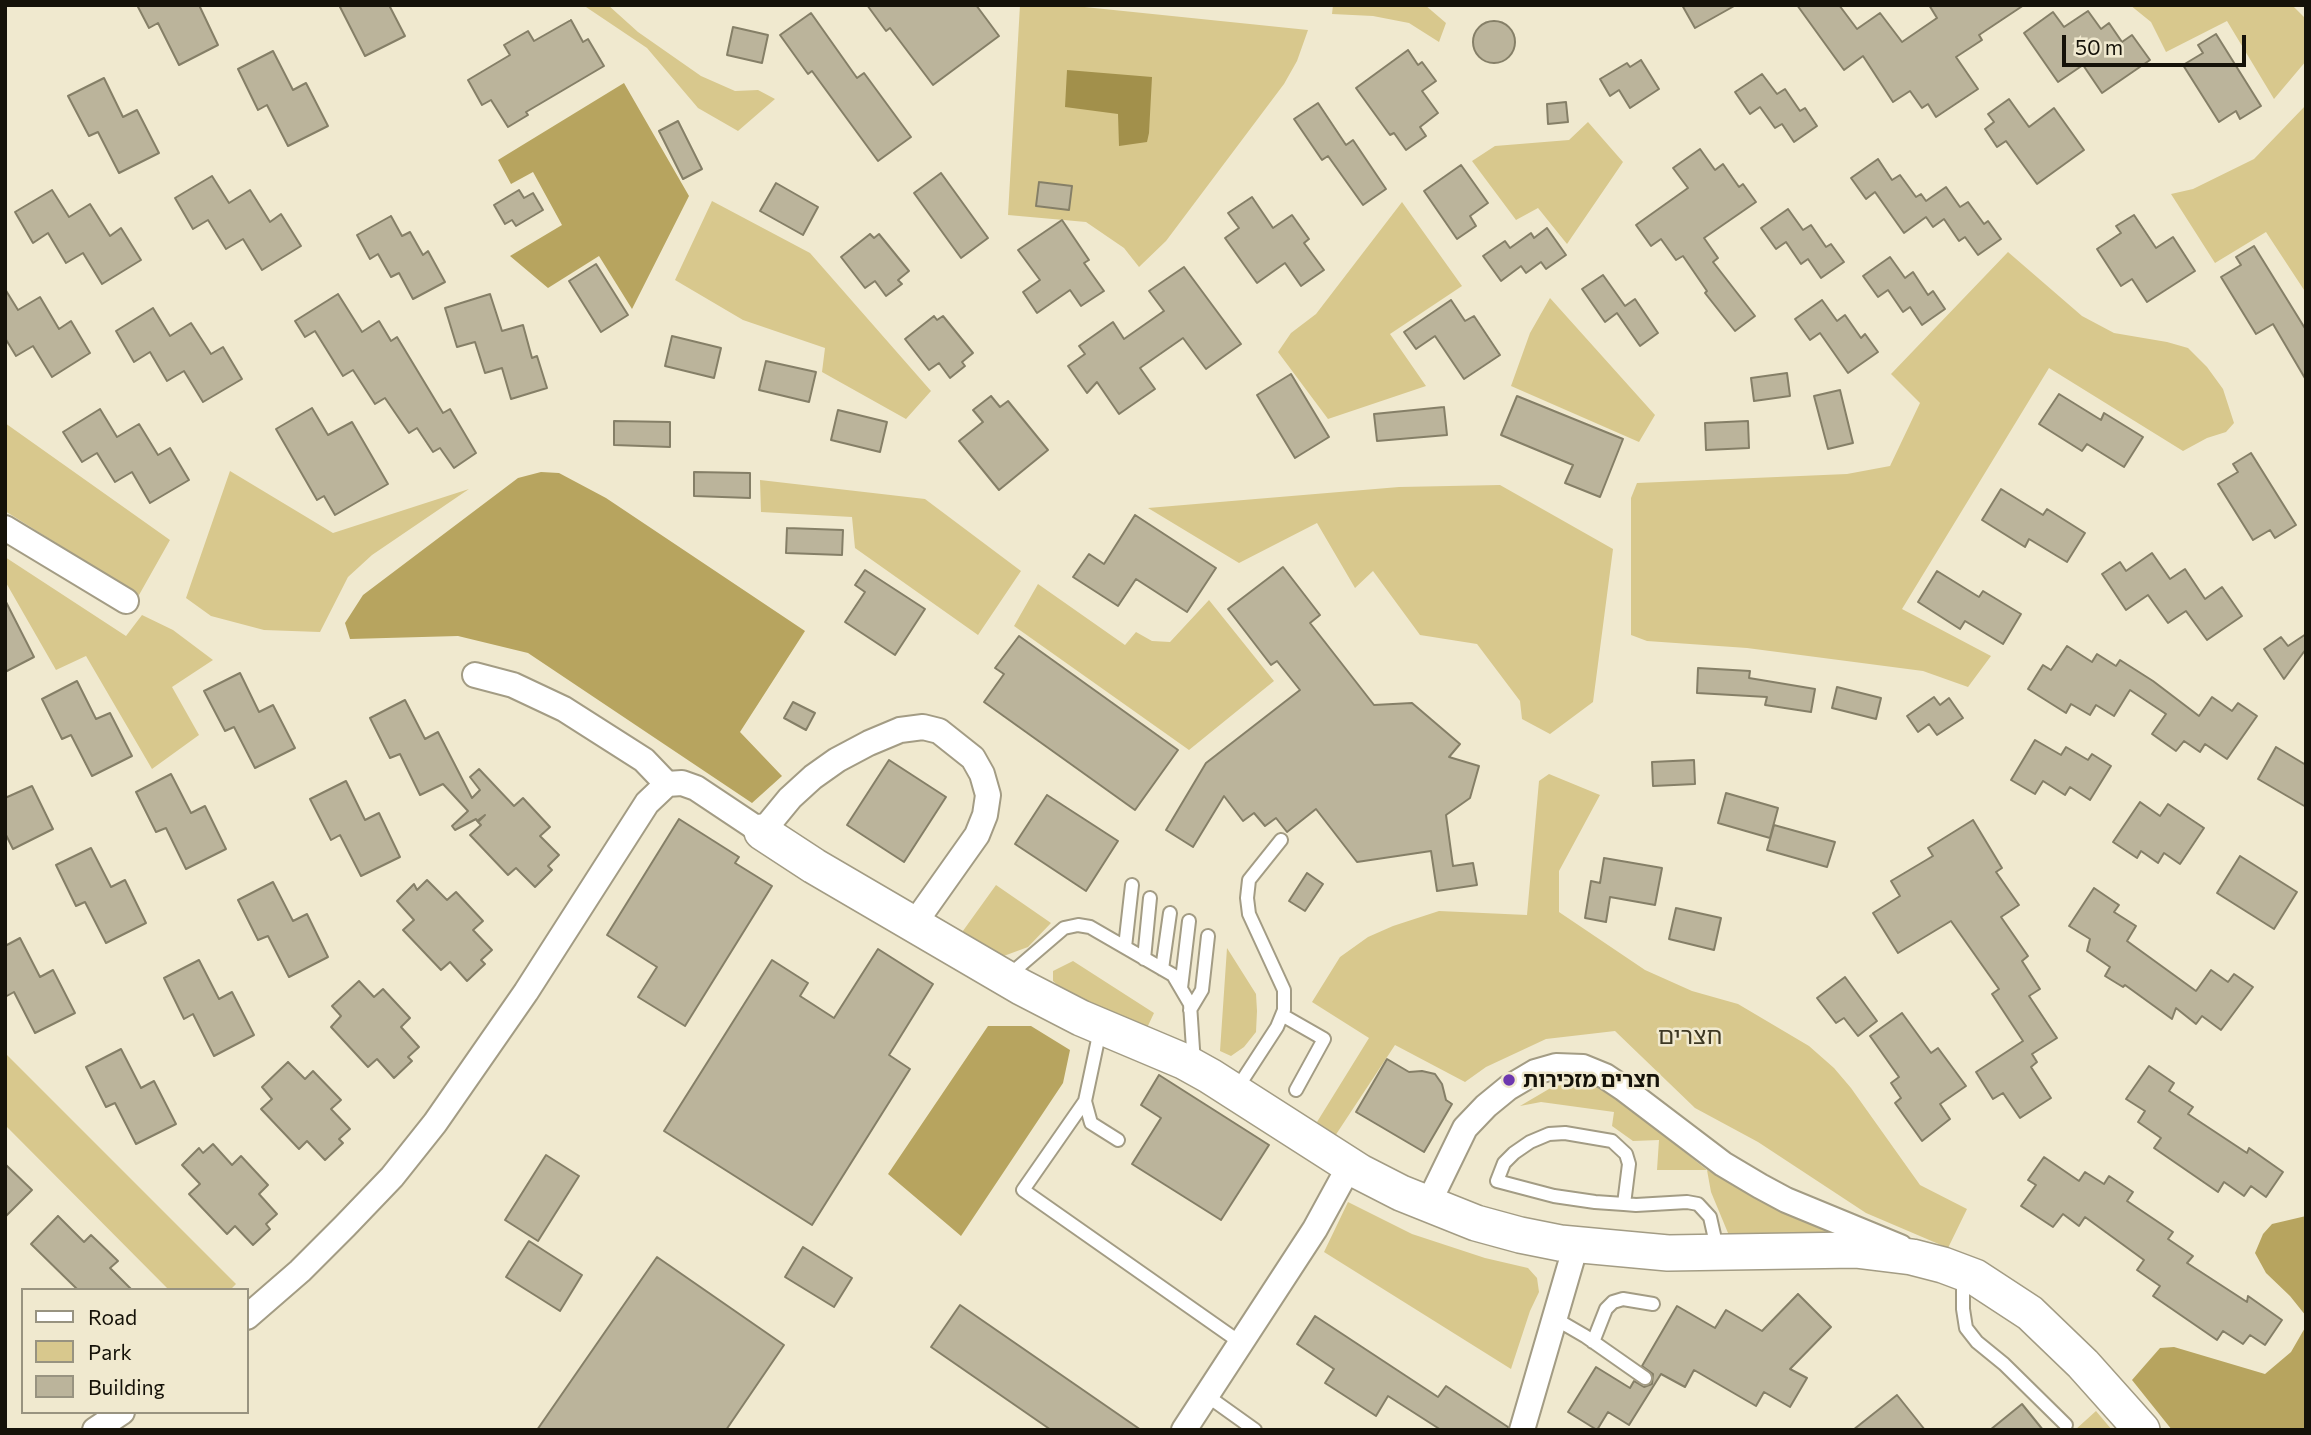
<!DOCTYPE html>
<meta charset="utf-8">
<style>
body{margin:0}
#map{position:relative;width:2311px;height:1435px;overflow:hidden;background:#f0e9cf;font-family:Commissioner,sans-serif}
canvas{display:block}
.frame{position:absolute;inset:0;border:7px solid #151209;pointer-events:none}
.legend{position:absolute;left:21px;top:1288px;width:228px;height:126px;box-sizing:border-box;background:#f0e9cf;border:2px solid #989380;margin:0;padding:9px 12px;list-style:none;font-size:21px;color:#151209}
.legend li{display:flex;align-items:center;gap:14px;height:35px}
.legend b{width:35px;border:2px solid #989380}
.scale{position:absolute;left:2062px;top:35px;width:184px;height:32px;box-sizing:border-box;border:4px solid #151209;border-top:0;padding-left:9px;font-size:21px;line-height:24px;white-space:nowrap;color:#151209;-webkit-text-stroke:5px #f0e9cf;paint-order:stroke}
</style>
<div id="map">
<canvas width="2311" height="1435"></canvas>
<div class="frame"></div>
<ul class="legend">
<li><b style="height:9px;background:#fff"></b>Road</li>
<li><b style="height:19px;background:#d8c88d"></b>Park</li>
<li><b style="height:19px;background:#bbb49b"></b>Building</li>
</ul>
<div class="scale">50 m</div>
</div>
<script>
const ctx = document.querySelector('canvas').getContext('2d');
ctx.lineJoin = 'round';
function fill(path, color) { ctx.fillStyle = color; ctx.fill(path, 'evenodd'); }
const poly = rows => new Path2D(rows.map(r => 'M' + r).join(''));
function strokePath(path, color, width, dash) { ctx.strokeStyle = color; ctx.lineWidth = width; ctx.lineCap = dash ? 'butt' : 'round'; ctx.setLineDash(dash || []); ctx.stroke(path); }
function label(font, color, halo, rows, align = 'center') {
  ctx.font = font + ' Commissioner,"Noto Sans Hebrew",sans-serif'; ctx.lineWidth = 5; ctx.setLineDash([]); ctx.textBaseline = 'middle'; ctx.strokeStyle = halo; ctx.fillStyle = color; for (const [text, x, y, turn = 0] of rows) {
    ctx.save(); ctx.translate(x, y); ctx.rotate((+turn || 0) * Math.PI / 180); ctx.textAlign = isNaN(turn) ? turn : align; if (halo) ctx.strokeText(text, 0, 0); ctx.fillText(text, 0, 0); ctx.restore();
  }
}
const green = poly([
 [583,5,608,5,638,32,701,76,735,91,758,90,775,99,738,131,698,108,647,48],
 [1020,5,1065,5,1308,30,1297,61,1284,84,1166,241,1139,267,1124,248,1086,222,1008,215],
 [1333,5,1425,5,1446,23,1439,42,1409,23,1373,16,1332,14],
 [2130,5,2292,5,2306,19,2306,61,2274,99,2227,21,2166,52,2151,22],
 [2306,105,2306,293,2266,232,2215,263,2171,194,2193,189,2254,159],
 [1588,122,1623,162,1567,244,1538,208,1516,220,1472,161,1495,146,1569,140],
 [712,201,810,253,931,391,906,419,822,372,825,348,743,320,675,280],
 [1402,202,1462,286,1390,334,1426,386,1328,419,1278,352,1291,333,1316,314],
 [2008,252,2082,316,2114,333,2167,342,2188,348,2207,367,2223,389,2234,423,2226,432,2207,438,2183,451,2049,368,1902,609,1991,656,1968,687,1923,671,1747,648,1647,641,1631,635,1631,498,1637,483,1847,474,1890,466,1920,403,1891,374],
 [1550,298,1655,415,1639,442,1511,386,1530,333],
 [5,423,170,540,139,595,5,511],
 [230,471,333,533,469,489,372,555,348,577,320,632,264,630,211,616,186,598],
 [760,480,925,499,1021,571,978,635,855,548,852,517,761,512],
 [1500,485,1613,549,1593,702,1550,734,1522,719,1520,701,1477,644,1420,635,1373,571,1355,588,1317,523,1239,563,1148,508,1399,487],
 [5,557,126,636,142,615,173,630,213,660,172,687,199,735,152,769,86,656,56,670,5,581],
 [1038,584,1125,645,1136,632,1152,641,1170,642,1209,600,1274,681,1189,750,1014,626],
 [1549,774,1600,795,1559,871,1559,912,1645,970,1692,991,1738,1004,1809,1046,1834,1068,1851,1088,1920,1185,1967,1209,1948,1248,1866,1213,1758,1142,1695,1108,1615,1031,1546,1039,1486,1067,1465,1082,1395,1045,1335,1136,1317,1122,1369,1038,1312,1002,1340,957,1368,937,1393,926,1439,911,1527,915,1539,781],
 [996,885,1051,923,1028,947,1001,957,960,935],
 [1227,948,1256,994,1257,1011,1256,1032,1244,1047,1231,1056,1220,1051],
 [1073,961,1154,1013,1146,1030,1068,994,1053,981,1053,971],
 [5,1053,236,1284,230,1290,169,1290,5,1125],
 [1572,1084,1592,1084,1622,1102,1707,1170,1757,1195,1845,1234,1728,1233,1711,1192,1707,1170,1657,1170,1659,1140,1633,1141,1612,1126,1614,1112,1541,1102,1520,1106,1554,1086],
 [1348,1202,1412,1234,1485,1258,1528,1268,1537,1278,1539,1292,1530,1311,1511,1369,1324,1252],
 [2096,1411,2112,1430,2075,1430]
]);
const forest = poly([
 [624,83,689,196,632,309,599,256,548,288,510,256,562,225,533,172,511,184,498,160],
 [541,472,559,473,606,498,805,631,740,732,782,776,752,803,528,653,458,636,350,639,345,623,363,595,518,478],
 [988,1026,1031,1026,1070,1050,1063,1083,961,1236,888,1174],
 [2306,1216,2306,1316,2290,1296,2266,1273,2255,1253,2263,1234,2272,1224],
 [2306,1326,2306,1430,2172,1430,2132,1380,2160,1348,2174,1347,2265,1374,2291,1352]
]);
const water = poly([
 [1067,70,1152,77,1149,133,1147,142,1119,146,1118,114,1065,107]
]);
const building = poly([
 [137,5,199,5,218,45,179,65,158,23,149,28,137,5],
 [339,5,389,5,405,36,365,56,339,5],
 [867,5,976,5,999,36,933,85,890,28,886,31,867,5],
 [1682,5,1736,5,1695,28,1682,5],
 [1797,5,1839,5,1857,29,1880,13,1902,42,1937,18,1929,5,2024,5,1979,35,1982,40,1956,57,1978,89,1936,117,1928,104,1922,108,1910,91,1893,102,1863,56,1844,70,1797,5],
 [2088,11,2101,29,2109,23,2122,42,2132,35,2150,60,2102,93,2083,65,2058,82,2024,33,2053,12,2064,27,2088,11],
 [811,13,857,78,864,73,911,137,878,161,812,71,808,74,780,35,811,13],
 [571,20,583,42,588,39,604,66,526,112,528,115,508,127,491,100,482,105,468,80,510,55,504,45,528,31,534,41,571,20],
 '1473 42a21 21 0 1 1 42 0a21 21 0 1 1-42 0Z',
 [733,27,768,35,762,63,727,55,733,27],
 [2216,34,2261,106,2240,119,2236,111,2219,122,2183,65,2203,53,2198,45,2216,34],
 [1408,50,1418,65,1422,62,1436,81,1422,91,1438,113,1420,127,1426,136,1406,150,1394,133,1390,135,1356,88,1408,50],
 [273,51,293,90,306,83,328,126,288,146,267,105,258,110,238,69,273,51],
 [1641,60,1659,89,1630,108,1619,90,1610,96,1600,79,1627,63,1630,67,1641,60],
 [1762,74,1777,94,1785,89,1800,111,1805,108,1817,126,1794,142,1782,124,1775,128,1760,107,1750,114,1735,92,1762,74],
 [104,78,123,117,137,110,159,153,119,173,98,132,89,136,68,96,104,78],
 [2009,99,2029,127,2054,108,2084,150,2037,184,2006,141,1997,147,1985,129,1994,122,1988,114,2009,99],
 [1566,102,1568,122,1548,124,1547,104,1566,102],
 [1318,103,1346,145,1353,140,1386,189,1363,205,1328,156,1322,160,1294,119,1318,103],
 [678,121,702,169,683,179,659,131,678,121],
 [1700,149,1715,170,1723,164,1739,187,1743,184,1756,202,1704,238,1718,258,1713,262,1755,316,1735,331,1705,293,1707,291,1683,256,1676,260,1661,239,1651,246,1636,225,1688,188,1673,168,1700,149],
 [1878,159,1892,180,1900,175,1916,197,1921,194,1926,201,1946,187,1960,207,1968,202,1984,224,1988,221,2001,239,1978,255,1965,237,1959,241,1944,219,1933,227,1926,217,1904,233,1875,192,1866,199,1851,178,1878,159],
 [1461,165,1488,203,1470,216,1476,226,1457,239,1424,191,1461,165],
 [941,173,988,238,961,258,914,193,941,173],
 [212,176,229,203,250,190,270,222,281,214,301,246,262,270,243,239,226,249,208,220,193,229,175,198,212,176],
 [1039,182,1072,186,1069,210,1036,206,1039,182],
 [776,183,818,207,803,235,760,211,776,183],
 [52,190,69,217,90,204,110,236,121,228,141,260,102,284,83,253,66,263,48,233,33,243,15,212,52,190],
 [519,190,524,198,533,193,543,210,516,226,512,220,505,224,494,205,519,190],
 [1252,197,1273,228,1292,215,1309,239,1304,243,1324,270,1301,286,1285,263,1257,283,1225,238,1239,228,1228,213,1252,197],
 [1788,209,1803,230,1811,225,1826,247,1831,244,1844,262,1821,278,1808,259,1801,264,1786,242,1776,249,1761,228,1788,209],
 [2134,215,2156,248,2173,237,2195,271,2147,302,2132,279,2121,286,2097,249,2121,233,2116,226,2134,215],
 [391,216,402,236,410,232,423,255,428,251,445,282,413,299,399,273,391,277,378,254,370,259,357,235,391,216],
 [1062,220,1089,260,1084,263,1104,291,1081,306,1070,290,1037,313,1023,292,1040,280,1018,250,1062,220],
 [1547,228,1566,255,1546,269,1541,262,1526,273,1521,266,1501,281,1483,256,1505,241,1510,248,1531,233,1534,238,1547,228],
 [870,234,874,238,879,234,909,271,898,280,902,284,886,296,875,281,865,288,841,257,870,234],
 [2254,246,2306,330,2306,380,2273,324,2256,334,2221,277,2241,265,2236,257,2254,246],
 [1890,257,1905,278,1913,272,1928,295,1933,291,1945,309,1922,325,1910,307,1903,312,1888,290,1878,297,1863,276,1890,257],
 [596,264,628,315,601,332,569,281,596,264],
 [1184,267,1241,344,1206,369,1183,338,1140,368,1155,389,1119,414,1097,382,1087,393,1068,366,1085,354,1079,346,1113,322,1124,339,1164,311,1149,291,1184,267],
 [1603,275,1625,306,1635,299,1658,333,1640,346,1617,313,1605,322,1582,289,1603,275],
 [5,289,18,310,40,297,59,329,71,321,90,353,52,377,33,346,16,356,5,338,5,289],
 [338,294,362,332,379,321,391,341,397,337,443,413,450,409,476,453,454,468,440,448,433,452,417,428,409,433,385,398,375,404,353,370,343,376,315,331,305,337,295,321,338,294],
 [490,294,502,331,523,325,532,358,537,356,547,388,511,399,502,368,485,373,475,342,457,347,445,308,490,294],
 [1451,300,1465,321,1474,316,1500,355,1464,379,1435,336,1416,349,1404,332,1451,300],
 [1822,300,1837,321,1845,315,1861,338,1865,334,1878,352,1848,373,1820,333,1810,340,1795,319,1822,300],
 [153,308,170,336,191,323,211,354,223,347,242,379,203,402,184,371,167,381,150,352,134,362,116,331,153,308],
 [934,316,937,320,943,316,973,353,962,362,965,366,950,378,939,363,929,370,905,339,934,316],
 [672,336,721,348,714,378,665,366,672,336],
 [766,361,816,372,809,402,759,390,766,361],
 [1787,373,1790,396,1754,401,1751,378,1787,373],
 [1291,374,1329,437,1295,458,1257,395,1291,374],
 [1840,390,1853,443,1828,449,1814,396,1840,390],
 [2059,394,2101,420,2104,413,2143,437,2124,467,2087,444,2082,451,2039,424,2059,394],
 [991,396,1000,407,1008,401,1048,450,999,490,959,441,983,422,973,410,991,396],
 [1517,396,1623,439,1600,497,1565,483,1573,465,1501,435,1517,396],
 [1444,407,1447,435,1377,441,1374,414,1444,407],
 [312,408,328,435,352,422,388,484,335,515,324,496,317,500,276,429,312,408],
 [100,409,117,437,139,424,158,455,170,448,189,480,150,503,132,472,115,482,97,453,82,462,63,432,100,409],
 [838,410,887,422,880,452,831,440,838,410],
 [614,421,670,422,670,447,614,445,614,421],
 [1748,421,1749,448,1706,450,1705,423,1748,421],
 [2251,453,2296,525,2275,538,2270,530,2253,540,2218,484,2238,472,2233,464,2251,453],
 [694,472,750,473,750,498,694,496,694,472],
 [2001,489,2043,515,2047,509,2085,533,2067,562,2029,539,2025,547,1982,520,2001,489],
 [1135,515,1216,568,1187,612,1136,579,1118,606,1073,577,1089,554,1104,564,1135,515],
 [787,528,843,530,842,555,786,553,787,528],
 [2152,553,2170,579,2185,569,2205,599,2222,587,2242,616,2207,640,2186,611,2168,623,2148,595,2126,610,2102,574,2120,562,2126,571,2152,553],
 [1283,567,1320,615,1310,623,1374,705,1412,703,1460,744,1449,757,1479,766,1470,798,1446,815,1453,866,1473,863,1477,885,1437,891,1431,851,1357,862,1316,809,1287,832,1276,818,1265,826,1254,813,1243,821,1224,796,1193,847,1166,830,1206,763,1300,690,1277,661,1271,665,1228,609,1283,567],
 [865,570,925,609,895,655,845,622,865,592,855,585,865,570],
 [1937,571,1979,597,1983,591,2021,614,2003,644,1965,621,1960,629,1918,602,1937,571],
 [5,600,34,657,5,672,5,600],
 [2306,634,2306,649,2284,679,2264,649,2281,637,2288,646,2306,634],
 [1019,636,1178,750,1135,810,984,702,1004,674,995,668,1019,636],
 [2067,646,2092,662,2097,654,2116,666,2120,660,2153,681,2199,716,2212,697,2232,711,2238,703,2257,716,2227,759,2205,744,2200,752,2184,741,2176,751,2152,734,2166,714,2130,690,2114,716,2096,705,2090,715,2071,704,2066,713,2028,689,2043,665,2051,670,2067,646],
 [1698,668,1750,671,1749,678,1815,689,1811,712,1765,705,1767,697,1697,693,1698,668],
 [240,673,259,712,273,705,295,748,255,768,234,727,225,731,204,691,240,673],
 [77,681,96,719,110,713,132,756,92,776,71,735,62,739,42,699,77,681],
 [1837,687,1881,698,1876,719,1832,708,1837,687],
 [1934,697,1940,705,1949,698,1963,718,1937,735,1929,724,1918,732,1907,716,1934,697],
 [405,700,425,739,438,732,472,798,480,790,470,777,479,769,514,806,523,798,550,827,540,836,559,855,548,866,552,870,535,887,516,868,508,875,470,835,481,825,478,822,485,815,477,821,476,819,455,830,452,826,468,811,443,784,420,795,400,754,390,758,370,718,405,700],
 [793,702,815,713,806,730,784,718,793,702],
 [2035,740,2061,755,2066,747,2088,760,2092,754,2111,766,2090,800,2070,787,2065,795,2043,781,2035,794,2011,780,2035,740],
 [2276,747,2306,765,2306,807,2258,779,2276,747],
 [889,760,946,797,904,862,847,825,889,760],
 [1694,760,1695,784,1653,786,1652,762,1694,760],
 [171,774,191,813,205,806,226,849,186,869,166,828,156,832,136,792,171,774],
 [346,781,365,820,379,813,400,857,361,876,340,835,331,840,310,799,346,781],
 [32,786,53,829,13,849,5,833,5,798,32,786],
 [1726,793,1778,808,1770,838,1718,823,1726,793],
 [1047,795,1118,841,1086,891,1015,844,1047,795],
 [2140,802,2160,816,2168,804,2204,828,2180,864,2164,853,2158,863,2141,851,2137,858,2113,842,2140,802],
 [679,819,739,857,735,863,772,886,685,1026,638,997,657,967,607,935,679,819],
 [1973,820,2002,868,1996,872,2019,905,2001,917,2028,956,2022,961,2040,989,2029,996,2057,1038,2032,1054,2037,1062,2031,1067,2051,1098,2020,1118,2003,1093,1993,1099,1976,1072,2023,1041,1992,994,1999,989,1951,921,1898,953,1873,913,1900,896,1891,881,1933,856,1928,848,1973,820],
 [1774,825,1835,842,1827,867,1767,850,1774,825],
 [91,848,111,887,125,880,146,923,106,943,85,902,76,906,56,865,91,848],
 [2240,856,2297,892,2274,929,2217,893,2240,856],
 [1604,858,1662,868,1655,905,1610,897,1606,922,1585,918,1591,881,1600,883,1604,858],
 [1307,873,1323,884,1305,911,1289,901,1307,873],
 [427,880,447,900,456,892,483,921,473,930,492,950,481,960,485,964,467,981,450,962,441,970,403,930,414,920,397,901,414,884,417,890,427,880],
 [273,882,293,921,307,914,328,957,289,977,268,936,258,940,238,900,273,882],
 [2094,888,2119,905,2114,912,2136,926,2127,941,2196,991,2211,970,2228,982,2234,974,2253,987,2221,1030,2202,1016,2196,1024,2176,1008,2172,1019,2125,985,2123,987,2105,976,2110,967,2087,951,2090,939,2069,926,2094,888],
 [1676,908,1721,918,1714,950,1669,939,1676,908],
 [20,938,40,977,53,970,75,1013,35,1033,14,992,5,997,5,946,20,938],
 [878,949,933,984,889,1055,910,1069,812,1225,664,1131,772,960,808,983,800,996,834,1018,878,949],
 [199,960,219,999,232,992,254,1035,214,1056,193,1014,184,1019,164,978,199,960],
 [1845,977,1877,1021,1858,1036,1844,1018,1836,1023,1817,998,1845,977],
 [359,981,374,997,383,989,410,1018,401,1027,419,1047,408,1057,412,1061,394,1078,377,1059,368,1067,331,1027,341,1016,332,1006,359,981],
 [1902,1013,1931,1053,1938,1048,1966,1086,1940,1104,1950,1119,1922,1141,1895,1103,1901,1098,1891,1083,1899,1077,1870,1036,1902,1013],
 [121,1049,141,1088,154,1081,176,1124,136,1144,115,1103,106,1107,86,1067,121,1049],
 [1387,1059,1409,1072,1422,1071,1435,1074,1442,1084,1446,1100,1452,1104,1424,1152,1356,1112,1387,1059],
 [288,1062,305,1079,313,1071,341,1100,331,1109,350,1129,339,1139,343,1143,325,1160,307,1141,299,1149,261,1109,272,1099,262,1087,288,1062],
 [2149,1066,2174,1083,2169,1091,2193,1107,2188,1114,2247,1153,2249,1148,2283,1172,2266,1197,2251,1186,2244,1196,2224,1182,2218,1192,2154,1148,2161,1138,2138,1122,2145,1111,2126,1099,2149,1066],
 [1159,1075,1269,1145,1221,1220,1132,1164,1161,1118,1141,1105,1159,1075],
 [213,1144,232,1165,241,1156,268,1185,259,1194,277,1214,266,1224,270,1229,253,1245,235,1226,227,1234,189,1194,200,1184,182,1165,199,1148,203,1153,213,1144],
 [546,1155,579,1176,538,1241,505,1220,546,1155],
 [2044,1157,2079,1181,2085,1172,2104,1184,2109,1176,2133,1192,2127,1201,2173,1232,2168,1239,2193,1256,2187,1263,2247,1302,2248,1296,2282,1320,2265,1345,2250,1335,2243,1344,2223,1331,2217,1340,2153,1296,2160,1286,2137,1270,2144,1260,2085,1217,2079,1226,2063,1214,2053,1227,2021,1206,2036,1185,2028,1180,2044,1157],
 [5,1164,32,1190,5,1217,5,1164],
 [58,1216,84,1242,91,1235,118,1261,110,1268,132,1290,78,1290,31,1244,58,1216],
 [529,1241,582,1275,560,1311,506,1277,529,1241],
 [803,1247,852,1278,834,1307,785,1277,803,1247],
 [657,1257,784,1345,726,1430,537,1430,657,1257],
 [1798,1294,1831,1327,1790,1369,1807,1378,1790,1407,1764,1392,1756,1406,1694,1370,1685,1387,1661,1374,1629,1425,1608,1412,1597,1430,1568,1412,1596,1367,1630,1388,1634,1381,1644,1387,1652,1384,1653,1374,1642,1366,1677,1306,1715,1328,1726,1310,1762,1331,1798,1294],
 [960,1305,1141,1430,1051,1430,931,1347,960,1305],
 [1315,1316,1438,1397,1446,1386,1508,1427,1508,1430,1441,1430,1388,1396,1376,1416,1325,1383,1334,1369,1297,1344,1315,1316],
 [1897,1395,1925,1430,1853,1430,1897,1395],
 [2022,1404,2043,1430,1990,1430,2022,1404]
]);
const lane = poly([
 [1125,947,1132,885],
 [1144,959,1150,898],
 [1162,969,1170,913],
 [1008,976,1064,928,1078,925,1090,927,1173,975,1190,1004,1194,1064],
 [1181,988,1189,921],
 [1190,1010,1202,990,1208,936],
 [1282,1015,1324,1039,1296,1090],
 [1100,1030,1085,1101,1091,1123,1118,1140],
 [1236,1090,1277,1027,1284,1010,1284,990,1249,914,1247,898,1249,880,1281,840],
 [1085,1101,1023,1190,1241,1343],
 [1624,1204,1629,1164,1626,1154,1612,1141,1565,1133,1549,1134,1530,1142,1514,1153,1504,1163,1497,1181,1554,1196,1595,1202,1624,1204,1636,1205,1687,1202,1698,1204,1710,1217,1717,1248],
 [1963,1275,1963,1309,1966,1328,1977,1342,2004,1364,2066,1425],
 [1554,1318,1585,1336,1645,1378],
 [1593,1342,1606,1309,1613,1302,1623,1299,1653,1304],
 [1206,1395,1255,1430]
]);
const street = poly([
 [5,528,126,601],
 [475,675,513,685,564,709,644,760,667,784],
 [1428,1204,1465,1128,1486,1106,1508,1088,1535,1072,1556,1066,1583,1067,1605,1076,1623,1088,1723,1164,1760,1186,1786,1200,1900,1247],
 [247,1317,300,1271,345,1226,392,1177,435,1123,526,992,647,803,667,784,682,783,696,788,762,832,790,798,813,777,837,760,869,743,900,730,923,727,939,731,973,758,982,774,988,795,985,815,977,835,914,924],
 [95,1430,122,1412],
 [1184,1430,1315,1229,1350,1165],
 [1522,1430,1576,1245]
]);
const secondary = poly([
 [762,832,814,866,1021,987,1081,1018,1183,1061,1210,1076,1360,1172,1401,1193,1476,1223,1520,1235,1560,1243,1668,1253,1855,1250,1912,1257,1943,1265,1975,1277,2030,1313,2083,1364,2142,1430]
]);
const markers = [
 [1509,1080,7,"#6d38af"]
];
const poiNames = [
 ["חצרים מזכירות",1523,1080]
];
const quarterNames = [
 ["חצרים",1690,1036]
];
fill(green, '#d8c88d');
fill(forest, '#b7a45f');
fill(water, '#a2904b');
fill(building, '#bbb49b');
strokePath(building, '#857f67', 2);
strokePath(lane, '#a39c84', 16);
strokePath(street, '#a39c84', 28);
strokePath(secondary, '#a39c84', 38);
strokePath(lane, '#fff', 12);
strokePath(street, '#fff', 24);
strokePath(secondary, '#fff', 35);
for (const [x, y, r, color] of markers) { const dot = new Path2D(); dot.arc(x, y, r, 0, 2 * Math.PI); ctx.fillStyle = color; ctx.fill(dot); strokePath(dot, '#f0e9cf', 2.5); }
label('bold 21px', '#151209', '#f0e9cf', poiNames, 'left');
label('24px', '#3d3823', '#f0e9cf', quarterNames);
</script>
